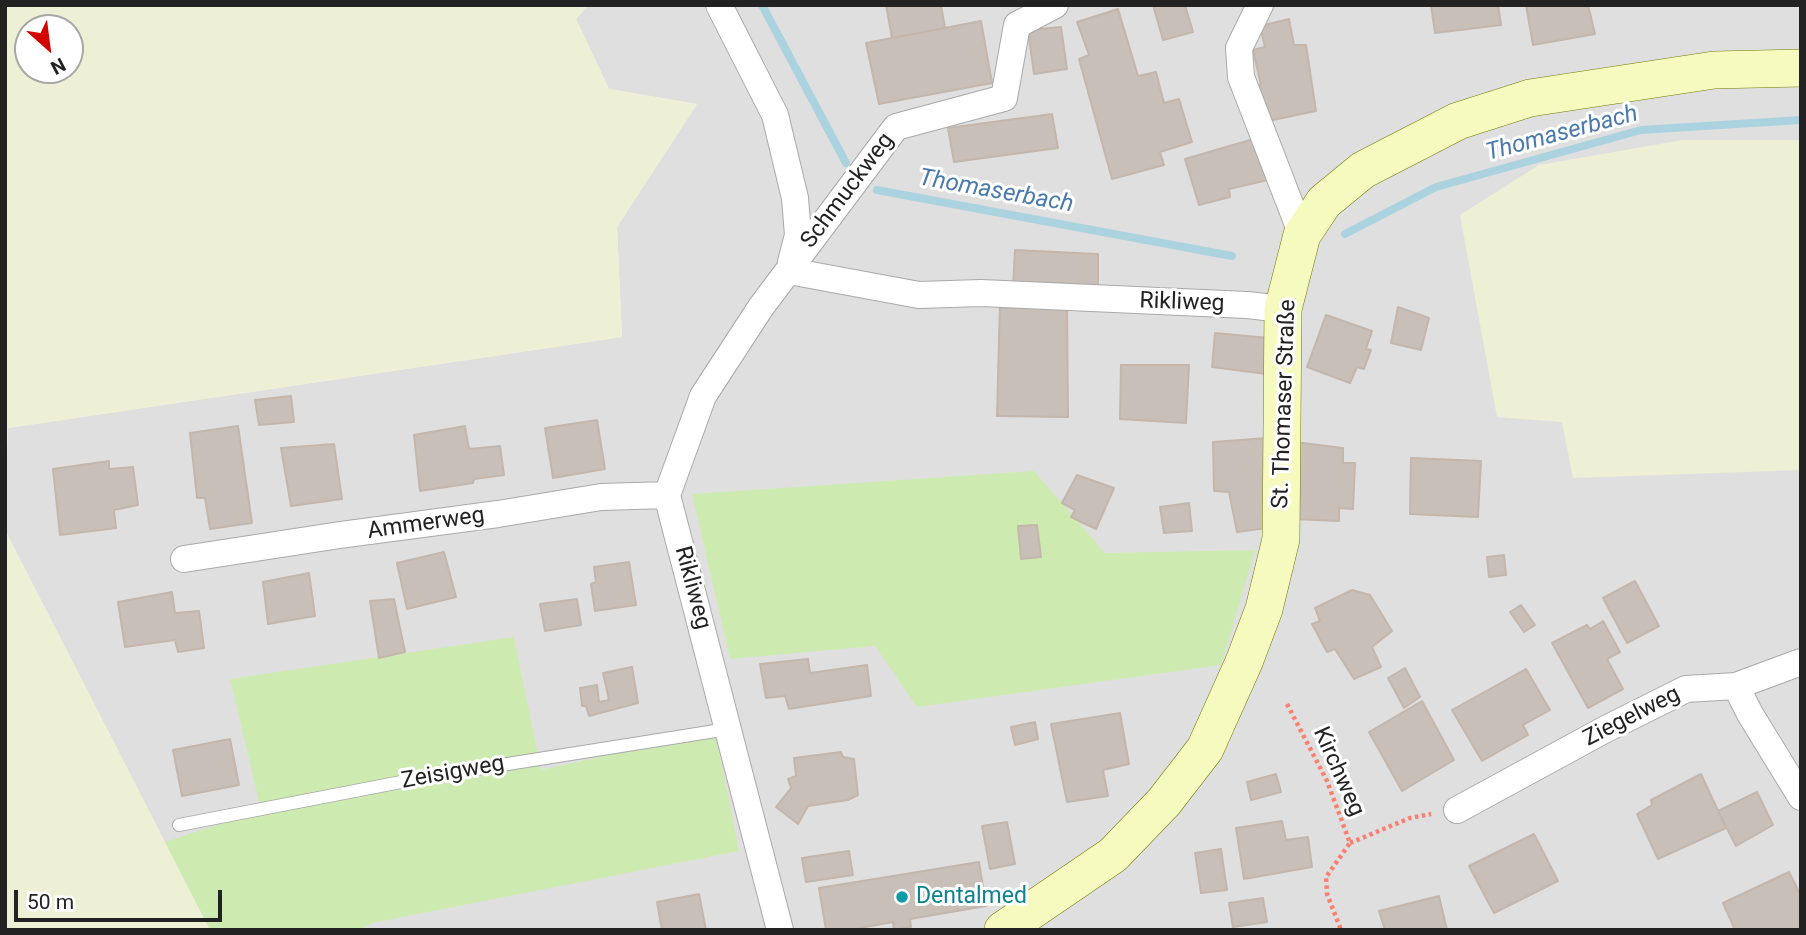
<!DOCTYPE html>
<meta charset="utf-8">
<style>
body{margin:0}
#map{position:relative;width:1806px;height:935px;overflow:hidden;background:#f2efe9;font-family:Roboto,sans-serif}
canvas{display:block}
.frame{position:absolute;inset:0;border:7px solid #222;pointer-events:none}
.north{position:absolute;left:14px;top:14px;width:70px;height:70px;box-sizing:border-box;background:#fff;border:2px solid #a7a7a7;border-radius:50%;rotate:152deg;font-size:19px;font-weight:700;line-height:28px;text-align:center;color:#222}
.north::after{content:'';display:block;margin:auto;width:24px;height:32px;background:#d40000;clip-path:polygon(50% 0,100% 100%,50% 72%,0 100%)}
.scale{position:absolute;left:14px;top:890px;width:208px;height:32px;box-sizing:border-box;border:4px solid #222;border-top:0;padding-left:9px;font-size:21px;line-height:24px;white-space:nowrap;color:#222;-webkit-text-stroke:5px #fff;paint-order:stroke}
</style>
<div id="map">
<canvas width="1806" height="935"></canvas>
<div class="frame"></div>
<div class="north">N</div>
<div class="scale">50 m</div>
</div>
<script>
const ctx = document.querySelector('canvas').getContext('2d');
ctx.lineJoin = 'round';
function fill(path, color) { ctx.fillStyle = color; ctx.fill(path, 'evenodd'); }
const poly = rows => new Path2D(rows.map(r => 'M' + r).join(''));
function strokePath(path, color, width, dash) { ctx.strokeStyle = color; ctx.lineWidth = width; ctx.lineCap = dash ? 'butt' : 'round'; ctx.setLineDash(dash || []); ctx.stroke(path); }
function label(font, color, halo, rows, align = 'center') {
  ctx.font = font + ' Roboto,sans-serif'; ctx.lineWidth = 6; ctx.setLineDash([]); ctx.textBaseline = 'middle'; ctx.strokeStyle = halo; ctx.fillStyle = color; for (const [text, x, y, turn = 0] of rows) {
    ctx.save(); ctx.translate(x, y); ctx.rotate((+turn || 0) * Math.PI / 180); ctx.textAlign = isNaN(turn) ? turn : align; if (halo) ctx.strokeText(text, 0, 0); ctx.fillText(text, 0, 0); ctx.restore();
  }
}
const residential = poly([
 [588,5,1801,5,1801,930,210,930,5,530,8,428,622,337,617,227,697,104,609,89,576,19]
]);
const farmland = poly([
 [5,5,588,5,576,19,609,89,697,104,617,227,622,337,8,428,5,477],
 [28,28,70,28,70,70,28,70],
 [1683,140,1801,140,1801,470,1573,478,1562,422,1497,417,1460,215,1539,165],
 [5,530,210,930,5,930]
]);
const grass = poly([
 [1034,471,1105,553,1255,550,1221,665,917,707,875,646,730,659,692,494],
 [514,637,541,770,715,731,739,851,372,923,359,930,210,930,165,842,261,810,230,679]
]);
const stream = poly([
 [762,5,846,163],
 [877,190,1232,256],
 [1345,234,1436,187,1641,130,1801,120]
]);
const building = poly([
 [886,5,941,5,945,28,892,38,886,5],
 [1153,5,1185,5,1193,32,1163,40,1153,5],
 [1431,5,1498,5,1501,25,1435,33,1431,5],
 [1526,5,1588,5,1595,34,1533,45,1526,5],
 [1118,9,1138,76,1156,72,1164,103,1179,99,1192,142,1160,152,1164,165,1112,179,1079,59,1089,55,1077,22,1118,9],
 [1289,19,1294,45,1306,45,1316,111,1268,121,1254,86,1261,85,1253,50,1265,47,1260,26,1289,19],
 [981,21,992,83,879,104,866,43,981,21],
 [1061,27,1067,69,1034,74,1028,30,1061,27],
 [1052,114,1058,148,954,162,948,128,1052,114],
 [1257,138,1268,180,1229,189,1230,197,1199,205,1185,159,1257,138],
 [1015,250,1098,254,1098,292,1013,286,1015,250],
 [1000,302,1067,309,1068,417,997,416,1000,302],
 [1398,307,1429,318,1421,350,1391,343,1398,307],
 [1326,315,1372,331,1366,349,1371,350,1364,369,1357,367,1350,383,1307,367,1326,315],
 [1215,333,1269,338,1266,374,1212,367,1215,333],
 [1121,365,1189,365,1186,423,1120,419,1121,365],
 [291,396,294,422,259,425,255,400,291,396],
 [597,420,605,469,553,478,545,428,597,420],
 [238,426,252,523,210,529,205,498,197,498,190,433,238,426],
 [465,426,469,449,500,446,504,475,474,479,473,483,420,491,414,435,465,426],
 [1267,438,1274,527,1237,532,1229,492,1214,491,1213,442,1267,438],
 [1295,442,1343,448,1343,463,1355,463,1353,509,1339,508,1339,521,1293,519,1295,442],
 [334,444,342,499,291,506,281,448,334,444],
 [1411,458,1481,461,1478,517,1410,514,1411,458],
 [109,461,109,469,133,467,138,505,114,510,116,528,60,535,53,469,109,461],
 [1077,475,1114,488,1096,529,1071,517,1075,510,1062,503,1077,475],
 [1189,503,1192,531,1164,533,1160,507,1189,503],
 [1037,525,1041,557,1021,559,1018,526,1037,525],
 [444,552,456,597,407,609,397,563,444,552],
 [1504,555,1506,575,1489,577,1487,557,1504,555],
 [629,562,636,605,595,611,591,584,596,582,594,567,629,562],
 [309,573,315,616,268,624,263,582,309,573],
 [1635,581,1659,626,1627,643,1603,598,1635,581],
 [1352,590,1370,595,1392,631,1372,647,1381,667,1354,679,1335,649,1327,652,1312,624,1320,621,1315,608,1352,590],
 [172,592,175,613,199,611,204,648,178,652,175,640,125,647,118,602,172,592],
 [394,599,405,652,379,658,370,601,394,599],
 [577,599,581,625,545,631,540,604,577,599],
 [1521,605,1535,625,1524,632,1510,612,1521,605],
 [1603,621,1620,652,1607,659,1623,689,1588,708,1552,643,1587,625,1590,629,1603,621],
 [808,659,810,673,867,665,871,696,789,709,785,696,766,698,760,664,808,659],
 [632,667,638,703,589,716,586,706,582,706,580,688,597,685,599,702,609,700,603,673,632,667],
 [1405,668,1420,697,1404,708,1388,678,1405,668],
 [1526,669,1550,710,1523,725,1528,735,1482,761,1452,710,1526,669],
 [1422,701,1454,760,1402,791,1369,732,1422,701],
 [1120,713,1129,764,1103,770,1108,796,1067,802,1051,724,1120,713],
 [1035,722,1038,739,1015,745,1011,727,1035,722],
 [230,739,239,785,182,796,173,750,230,739],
 [841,752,843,757,854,759,858,795,848,800,808,806,798,824,776,807,791,788,788,779,796,776,794,758,841,752],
 [1276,774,1281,792,1251,800,1247,782,1276,774],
 [1701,774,1726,828,1658,859,1637,814,1652,805,1651,800,1701,774],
 [1757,792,1773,825,1736,846,1718,811,1757,792],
 [1282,821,1286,840,1308,837,1312,867,1244,879,1236,828,1282,821],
 [1007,822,1015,864,990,869,982,826,1007,822],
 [1534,834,1558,881,1494,913,1469,866,1534,834],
 [1221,849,1227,890,1201,893,1195,853,1221,849],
 [849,851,853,875,806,882,802,858,849,851],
 [979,862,986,906,910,919,911,927,894,930,893,922,849,930,826,930,819,888,979,862],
 [1789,872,1801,896,1801,930,1735,930,1723,903,1789,872],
 [699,894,706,930,662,930,657,902,699,894],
 [1439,896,1447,930,1385,930,1379,911,1439,896],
 [1263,898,1267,922,1233,927,1229,903,1263,898]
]);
const path = poly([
 [1287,704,1327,781,1350,843,1326,877,1327,894,1341,930],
 [1350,843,1410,818,1431,814]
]);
const lane = poly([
 [179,825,432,776,728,729]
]);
const street = poly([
 [719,5,775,115,795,198,798,235,791,262],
 [1260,5,1239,48,1241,77,1302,235],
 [789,271,919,295,981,293,1247,305,1283,309],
 [184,559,340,535,498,514,601,497,667,495],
 [1736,686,1801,662],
 [1457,810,1604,730,1686,689,1736,686,1750,714,1801,797],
 [780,930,667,495,703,396,761,307,896,127,1004,98,1017,25,1055,5]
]);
const secondary = poly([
 [1003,930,1113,855,1164,802,1205,749,1244,662,1264,609,1281,539,1283,309,1302,235,1324,202,1363,170,1458,121,1530,98,1714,70,1801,68]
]);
const markers = [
 [902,897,7,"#0f9aa8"]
];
const streetNames = [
 ["Schmuckweg",848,191,-53],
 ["Rikliweg",1182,303,2],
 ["St. Thomaser Straße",1285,404,-88],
 ["Ammerweg",426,524,-8],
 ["Rikliweg",692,588,75],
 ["Ziegelweg",1632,717,-27],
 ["Kirchweg",1338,772,66],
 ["Zeisigweg",453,773,-10]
];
const cultureNames = [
 ["Dentalmed",916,897]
];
const waterNames = [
 ["Thomaserbach",1562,134,-15],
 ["Thomaserbach",996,192,10]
];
fill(residential, '#e0dfdf');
fill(farmland, '#eef0d5');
fill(grass, '#cdebb0');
strokePath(stream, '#aad3df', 8);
fill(building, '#c7bfb8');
strokePath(building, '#c4b6ab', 2);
strokePath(lane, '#a9a9a9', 14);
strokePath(street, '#a9a9a9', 28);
strokePath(secondary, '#707d05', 38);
strokePath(path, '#fa8072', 4.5, [3.5, 3.5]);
strokePath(lane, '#fff', 12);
strokePath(street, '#fff', 26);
strokePath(secondary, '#f7fabf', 37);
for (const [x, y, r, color] of markers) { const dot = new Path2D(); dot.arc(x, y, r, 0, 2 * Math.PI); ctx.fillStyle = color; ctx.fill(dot); strokePath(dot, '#fff', 2.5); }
label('23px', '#222', '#fff', streetNames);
label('23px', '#0d838f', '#fff', cultureNames, 'left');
label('italic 24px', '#4a7aab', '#fff', waterNames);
</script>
